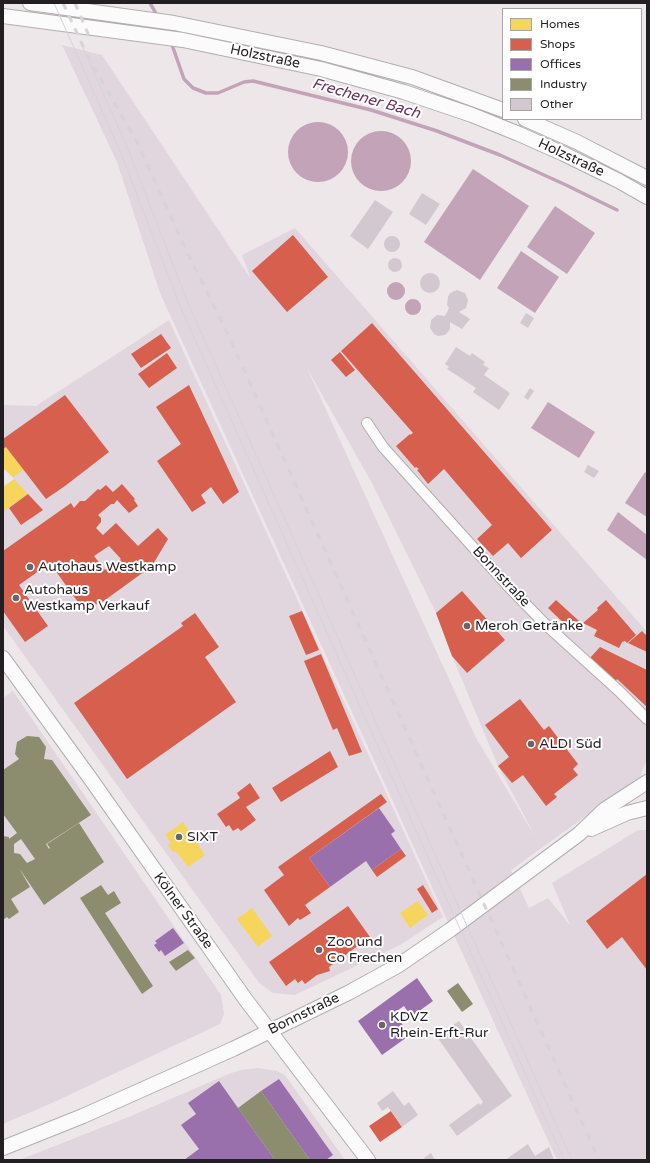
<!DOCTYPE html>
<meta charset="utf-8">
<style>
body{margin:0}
#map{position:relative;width:650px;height:1163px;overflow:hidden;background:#ede7ea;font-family:"Varela Round",sans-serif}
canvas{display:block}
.frame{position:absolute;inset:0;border:4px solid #221e21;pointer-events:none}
.legend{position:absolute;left:502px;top:8px;width:140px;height:112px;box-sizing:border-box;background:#fff;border:1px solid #a7a5a6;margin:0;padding:5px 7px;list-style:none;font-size:12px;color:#221e21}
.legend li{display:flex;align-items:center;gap:8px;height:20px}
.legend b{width:20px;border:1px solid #a7a5a6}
</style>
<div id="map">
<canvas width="650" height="1163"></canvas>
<div class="frame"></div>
<ul class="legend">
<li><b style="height:11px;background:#f6d55c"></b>Homes</li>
<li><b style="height:11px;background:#d6604d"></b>Shops</li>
<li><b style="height:11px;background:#9970ab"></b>Offices</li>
<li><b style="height:11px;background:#8c8c6e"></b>Industry</li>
<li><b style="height:11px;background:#d3c8cf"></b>Other</li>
</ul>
</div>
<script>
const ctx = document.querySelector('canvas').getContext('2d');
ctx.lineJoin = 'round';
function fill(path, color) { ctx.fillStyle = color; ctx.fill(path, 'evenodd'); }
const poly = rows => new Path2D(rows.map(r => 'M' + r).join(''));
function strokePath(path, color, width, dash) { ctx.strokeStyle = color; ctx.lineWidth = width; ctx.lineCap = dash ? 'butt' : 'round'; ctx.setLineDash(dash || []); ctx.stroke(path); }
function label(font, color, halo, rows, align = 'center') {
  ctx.font = font + ' "Varela Round",sans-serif'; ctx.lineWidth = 4; ctx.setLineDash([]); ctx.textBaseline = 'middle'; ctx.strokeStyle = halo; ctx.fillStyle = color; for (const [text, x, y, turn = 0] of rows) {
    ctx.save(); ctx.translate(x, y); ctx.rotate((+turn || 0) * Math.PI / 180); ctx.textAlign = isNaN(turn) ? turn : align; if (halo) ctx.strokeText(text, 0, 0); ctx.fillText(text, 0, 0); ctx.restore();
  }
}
const built = poly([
 [62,45,102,55,251,279,242,255,295,228,647,632,647,758,640,777,511,870,529,908,548,898,570,925,552,883,638,830,647,830,647,1160,557,1160,160,293,117,162],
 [307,368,373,485,436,613,452,656,498,766,536,838,475,736],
 [169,320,443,917,400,945,295,995,273,993,260,984,3,626,3,487,14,479,3,468,3,406,5,405,36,406],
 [13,691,221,995,224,1014,220,1024,52,1103,3,1124,3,698],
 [258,1068,277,1071,285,1075,345,1160,19,1160,131,1116,231,1073,241,1070]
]);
const water = poly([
 '288 152a30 30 0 1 1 60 0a30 30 0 1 1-60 0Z',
 '351 161a30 30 0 1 1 60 0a30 30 0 1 1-60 0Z',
 [473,169,529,206,480,280,424,242],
 [555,206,595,233,567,274,527,247],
 [521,251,559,277,535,313,497,288],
 '387 291a9 9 0 1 1 18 0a9 9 0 1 1-18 0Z',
 '405 307a8 8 0 1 1 16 0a8 8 0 1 1-16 0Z',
 [548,402,595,432,579,458,531,428],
 [645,472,647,474,647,517,625,503],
 [618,512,647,535,647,560,607,530]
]);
const homes = poly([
 [6,447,24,470,13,477,3,468,3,449],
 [14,479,28,494,4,511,3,487],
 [183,822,205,855,188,867,176,851,174,853,168,845,171,843,165,835],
 [418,901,428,915,410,928,400,913],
 [252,908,272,936,258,947,237,919]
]);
const shops = poly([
 [293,235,328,277,287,312,252,271],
 [372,323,552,530,521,558,508,543,493,556,477,539,492,525,444,469,428,484,417,470,419,469,416,467,415,468,396,446,410,434,410,435,413,433,341,351],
 [161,334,171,348,141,368,131,354],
 [340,352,355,370,346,377,331,360],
 [167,353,177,368,149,388,138,374],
 [189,385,239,492,223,504,211,487,201,495,206,503,192,512,157,461,181,444,156,407],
 [65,395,109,452,65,486,46,499,6,447,3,449,3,439],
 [122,484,135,499,134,500,138,506,129,513,117,500,114,504,111,504,98,515,101,518,101,522,96,528,103,535,116,523,138,546,158,528,168,539,152,566,101,603,100,602,85,612,50,563,19,585,48,626,25,642,3,611,3,551,71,503,74,508,80,501,85,501,98,489,100,490,106,485,113,492],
 [109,546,121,559,105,570,94,556],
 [28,494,43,510,21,525,9,508],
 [462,591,505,640,467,673,452,656,436,613],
 [556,600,579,621,571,630,548,608],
 [606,600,636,635,627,643,625,641,622,642,619,648,594,636,597,630,583,623,598,610,597,608],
 [302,611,319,650,306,655,289,616],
 [195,613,219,647,205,657,236,702,127,779,74,703,183,626,181,623],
 [642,631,647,636,647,652,628,643],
 [600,647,647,670,647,707,617,679,616,681,590,658],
 [321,654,350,723,362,752,349,756,337,728,333,730,304,661],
 [520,699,544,730,549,726,578,764,573,769,578,775,554,794,557,797,546,806,523,775,512,783,498,766,509,757,485,725],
 [330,751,338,767,281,802,272,788],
 [250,783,260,798,246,807,256,820,241,831,238,828,233,831,229,825,226,827,217,814,240,798,237,793],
 [381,794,387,802,309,858,330,887,305,905,311,913,300,920,298,918,289,926,264,890,284,875,278,867],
 [401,849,406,856,377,877,372,870],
 [647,874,647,970,622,937,607,949,586,921],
 [423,885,438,909,432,913,417,889],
 [348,906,370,937,329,967,330,971,317,975,305,984,302,980,298,983,295,979,286,986,269,962],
 [391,1111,402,1127,380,1142,369,1126]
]);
const offices = poly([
 [379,808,395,831,391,834,401,849,372,870,366,861,330,887,309,858],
 [173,928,184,943,165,956,161,950,159,952,154,945,157,943,155,941],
 [417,978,433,1001,411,1017,404,1006,394,1013,410,1035,382,1055,358,1021],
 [279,1079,333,1155,326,1160,310,1160,261,1091],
 [219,1081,238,1108,275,1160,184,1160,199,1149,181,1125,196,1114,188,1103]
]);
const industry = poly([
 [27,736,39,737,46,747,44,759,52,760,91,815,46,844,49,849,50,848,47,844,79,823,104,862,44,905,19,868,30,887,11,899,19,912,9,919,7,917,3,920,3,836,9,837,9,839,17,833,3,814,3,770,19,759,15,754,17,742],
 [21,839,35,859,27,863,20,854,14,853,14,844],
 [101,885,108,895,114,891,121,903,105,913,153,986,142,994,80,898],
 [188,950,195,958,176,971,169,962],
 [458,983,473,1004,462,1012,447,991],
 [261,1091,310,1160,275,1160,238,1108]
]);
const stream = poly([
 [150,3,158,17],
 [171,42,184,79,193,88,206,93,218,93,244,82,253,81,371,110,437,131,500,155,566,185,617,210]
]);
const building = poly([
 [422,193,440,204,426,225,409,214],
 [375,200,393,212,368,249,350,236],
 '384 244a8 8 0 1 1 16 0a8 8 0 1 1-16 0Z',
 '388 265a7 7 0 1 1 14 0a7 7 0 1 1-14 0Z',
 '420 283a10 10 0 1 1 20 0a10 10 0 1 1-20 0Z',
 [457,290,465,293,468,300,466,308,459,312,470,319,462,329,450,322,450,329,448,332,445,335,438,336,434,334,430,328,431,320,437,315,445,316,449,308,447,305,448,297,450,293],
 [526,313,534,318,528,328,520,323],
 [456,347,470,356,472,353,485,362,483,365,489,368,484,375,510,393,499,410,473,392,476,388,447,369,449,367,445,364],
 [530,388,534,391,528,400,524,397],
 [588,465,599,471,594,478,584,472],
 [459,1021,512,1096,457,1136,449,1125,479,1103,480,1105,483,1102,437,1037],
 [393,1091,404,1106,409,1102,418,1115,402,1127,388,1107,382,1111,377,1103],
 [528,1144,535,1156,549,1147,554,1160,505,1160],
 [431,1153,435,1160,426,1160,424,1158]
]);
const minor = poly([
 [367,423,383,447,507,585,545,624,619,691,647,719]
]);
const secondary = poly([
 [30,3,174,23,321,53,412,77,503,110],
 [3,16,183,40,321,69,404,92,472,115,519,134,564,154,619,181,647,197],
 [525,119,577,142,647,178],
 [3,658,90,778,246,1000,368,1160],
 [591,829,627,813,647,808],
 [3,1148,83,1116,233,1049,348,993,399,965,450,930,579,834,604,810,647,782]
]);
const tram = poly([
 [54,3,120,151,180,306,564,1160],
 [80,41,128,149,188,303,572,1160]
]);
const rail = poly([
 [63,3,90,61,136,140,187,252,226,330,599,1160],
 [75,3,89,36]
]);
const markers = [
 [30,567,4,"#696467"],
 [16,598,4,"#696467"],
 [467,626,4,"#696467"],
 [531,744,4,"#696467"],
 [179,837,4,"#696467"],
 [319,950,4,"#696467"],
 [382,1025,4,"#696467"]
];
const streetNames = [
 ["Holzstraße",265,57,12],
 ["Holzstraße",571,158,25],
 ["Bonnstraße",501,577,47],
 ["Kölner Straße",183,911,54],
 ["Bonnstraße",304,1014,-26]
];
const poiNames = [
 ["Autohaus Westkamp",38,567],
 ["Autohaus",24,590],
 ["Westkamp Verkauf",24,606],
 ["Meroh Getränke",475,626],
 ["ALDI Süd",539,744],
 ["SIXT",187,837],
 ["Zoo und",327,942],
 ["Co Frechen",327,958],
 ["KDVZ",390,1017],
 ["Rhein-Erft-Rur",390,1033]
];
const waterNames = [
 ["Frechener Bach",366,99,16]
];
fill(built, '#e1d6dd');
fill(water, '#c2a3b8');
fill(homes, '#f6d55c');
fill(shops, '#d6604d');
fill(offices, '#9970ab');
fill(industry, '#8c8c6e');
strokePath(stream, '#c2a3b8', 3.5);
fill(building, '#d3c8cf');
strokePath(minor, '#b2aeb0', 12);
strokePath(secondary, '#b2aeb0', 16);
strokePath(minor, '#fcfbfc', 10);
strokePath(secondary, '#fcfbfc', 14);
strokePath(tram, '#d6d4d6', 1);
strokePath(rail, '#d6d4d6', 3, [7, 7]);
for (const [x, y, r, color] of markers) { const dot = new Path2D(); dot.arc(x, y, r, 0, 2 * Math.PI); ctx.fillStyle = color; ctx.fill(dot); strokePath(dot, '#fff', 1.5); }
label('14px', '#221e21', '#fff', streetNames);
label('14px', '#221e21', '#fff', poiNames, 'left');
label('italic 15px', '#68325a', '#fff', waterNames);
</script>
